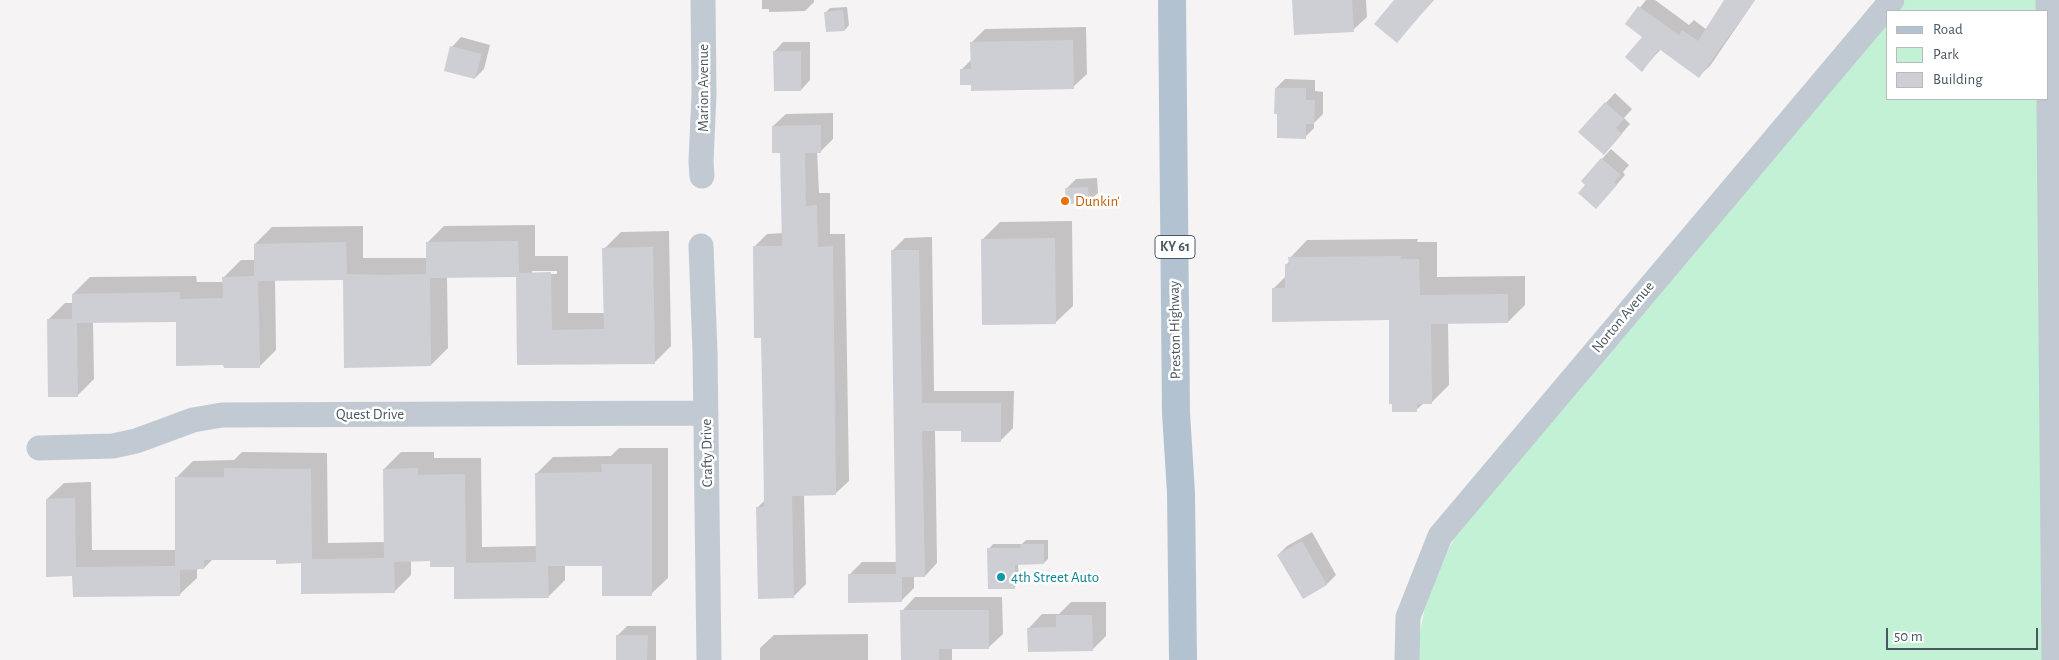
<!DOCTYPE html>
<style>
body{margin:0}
#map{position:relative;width:2059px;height:660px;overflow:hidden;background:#f5f3f3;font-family:"Alegreya Sans",sans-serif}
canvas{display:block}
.legend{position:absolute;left:1886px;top:10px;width:162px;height:90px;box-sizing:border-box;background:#fff;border:1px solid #b7bbc0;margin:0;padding:6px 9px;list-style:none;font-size:15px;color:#4a5661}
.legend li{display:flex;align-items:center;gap:10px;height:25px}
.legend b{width:25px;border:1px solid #b7bbc0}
.scale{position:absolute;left:1886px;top:628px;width:152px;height:22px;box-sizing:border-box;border:2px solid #4a5661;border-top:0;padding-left:6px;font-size:15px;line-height:18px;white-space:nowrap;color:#4a5661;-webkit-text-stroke:4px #fff;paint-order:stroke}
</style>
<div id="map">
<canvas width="2059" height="660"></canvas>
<ul class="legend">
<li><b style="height:6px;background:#b3c2d1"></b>Road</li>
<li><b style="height:14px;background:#c3f1d5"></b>Park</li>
<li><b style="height:14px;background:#cdcfd5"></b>Building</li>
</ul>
<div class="scale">50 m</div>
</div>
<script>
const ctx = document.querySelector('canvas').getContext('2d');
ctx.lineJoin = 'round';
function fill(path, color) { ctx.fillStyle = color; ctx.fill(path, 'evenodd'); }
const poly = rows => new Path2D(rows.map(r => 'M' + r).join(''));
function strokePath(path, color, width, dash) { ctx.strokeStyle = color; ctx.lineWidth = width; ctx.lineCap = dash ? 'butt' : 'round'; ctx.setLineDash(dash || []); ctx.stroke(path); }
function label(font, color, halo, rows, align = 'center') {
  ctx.font = font + ' "Alegreya Sans",sans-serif'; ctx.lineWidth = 5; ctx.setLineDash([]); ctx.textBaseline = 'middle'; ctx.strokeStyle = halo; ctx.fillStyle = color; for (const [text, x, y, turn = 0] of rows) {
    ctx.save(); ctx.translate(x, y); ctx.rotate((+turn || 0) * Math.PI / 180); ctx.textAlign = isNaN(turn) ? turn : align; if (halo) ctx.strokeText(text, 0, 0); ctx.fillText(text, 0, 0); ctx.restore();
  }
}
const green = poly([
 [1905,0,2041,0,2041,11,1896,11],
 [1888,21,1888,99,2042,99,2047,660,1417,660,1418,642,1425,607,1446,554,1455,537]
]);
const shadow = poly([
 [762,0,814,0,814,2,805,11,769,12,769,9,762,9],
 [1293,0,1366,0,1367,17,1353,30],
 [1395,0,1434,0,1397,41],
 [1646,0,1655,0,1689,25,1694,20,1707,30,1726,0,1755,0,1710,66,1699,76,1661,49,1642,70,1644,36,1627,24],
 [847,7,849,25,845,30,826,12,830,8],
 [1086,27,1087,74,1073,87,972,83,961,70,972,59,971,43,985,29],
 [461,37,490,45,484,69,475,78,452,47],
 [783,42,810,42,810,80,801,90,774,52],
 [1285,79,1315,80,1315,91,1323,92,1323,114,1314,123,1314,128,1305,137,1276,88],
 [1615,93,1632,109,1624,118,1630,124,1613,144,1580,131],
 [833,113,833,139,821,151,817,151,819,193,830,193,830,234,845,234,849,481,836,493,804,494,806,584,793,597,758,507,765,500,763,336,755,246,767,234,783,233,781,152,773,126,786,114],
 [1611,149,1629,165,1623,172,1625,175,1605,198,1582,181],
 [1097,178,1098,193,1088,202,1067,188,1076,179],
 [1072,221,1073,306,1055,323,982,240,1000,222],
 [535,225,535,256,568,256,568,313,605,313,604,249,621,232,669,231,671,346,654,363,518,364,517,276,447,276,448,348,431,365,344,278,275,279,276,350,259,367,225,364,177,320,93,322,94,379,77,396,48,320,65,303,73,303,73,294,90,277,196,276,197,282,224,282,224,277,241,260,255,260,255,244,272,227,363,226,363,258,427,258,427,243,444,226],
 [532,271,557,271,557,274,532,274],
 [932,237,934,391,1014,391,1013,428,1001,440,962,429,935,430,937,563,925,576,914,576,914,588,901,601,849,575,862,562,898,562,893,250,905,238],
 [1418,239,1417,242,1437,242,1437,277,1525,276,1525,305,1508,322,1448,323,1449,385,1431,403,1424,403,1416,410,1390,319,1273,289,1286,276,1286,265,1290,261,1290,258,1307,240],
 [619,448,668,448,668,578,651,594,603,564,565,565,565,580,548,597,455,566,431,560,411,560,411,575,394,592,302,562,278,558,213,559,204,568,197,568,197,578,180,594,74,575,47,499,64,483,91,482,92,550,176,550,176,478,193,461,234,460,242,452,327,453,328,543,385,542,384,469,401,452,434,452,434,458,481,458,482,547,537,546,536,474,553,457,611,456],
 [1312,532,1336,575,1327,584,1304,598,1278,555,1287,546],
 [1026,540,1048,540,1048,559,1044,563,1018,564,1019,583,1014,588,989,549,993,544,1022,544],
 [915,597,1002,597,1003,634,989,647,952,648,952,660,901,660,902,611],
 [1071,602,1106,602,1106,636,1092,650,1029,628,1042,614,1059,614],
 [627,626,656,626,656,660,617,660,618,635],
 [868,634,868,660,760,660,760,648,774,635]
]);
const building = poly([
 [1292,0,1352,0,1354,32,1294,35],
 [1394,0,1433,0,1397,43,1374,24],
 [1724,0,1755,0,1699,78,1659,49,1642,72,1625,57,1642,37,1625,24,1638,6,1679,35,1682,30,1698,41],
 [843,10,845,31,826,32,824,12],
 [1073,40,1074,89,971,91,971,85,960,85,960,69,971,69,970,42],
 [450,46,482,54,475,79,444,71],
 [773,51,801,51,801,91,774,91],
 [1275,88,1306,88,1306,100,1315,100,1314,124,1306,124,1306,139,1277,138,1277,114,1274,114],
 [1605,102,1624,119,1616,128,1622,134,1604,155,1578,132],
 [821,125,821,153,805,153,806,206,817,205,818,247,833,246,836,495,792,496,794,598,758,599,756,507,764,507,763,433,761,338,754,338,753,246,782,246,780,153,772,153,772,126],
 [1601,158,1621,175,1614,182,1617,185,1596,209,1578,193,1585,185,1581,181],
 [1088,187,1089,203,1066,204,1065,188],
 [1055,238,1056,324,982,325,981,239],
 [518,241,519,273,551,272,552,330,604,329,602,248,653,247,655,364,517,365,516,277,430,278,431,366,344,368,343,280,258,281,260,368,224,368,223,365,176,366,176,322,77,323,78,397,48,397,47,319,72,319,72,294,180,292,180,299,223,298,222,277,254,276,254,244,346,242,347,274,379,275,426,274,426,242],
 [891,250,919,250,922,403,1001,403,1001,442,961,442,961,431,922,431,925,577,902,577,902,602,848,603,848,574,896,574],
 [1401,256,1400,259,1419,259,1420,295,1508,294,1508,323,1431,324,1432,404,1417,404,1417,412,1392,412,1392,404,1389,404,1389,320,1272,322,1272,288,1285,288,1285,264,1289,265,1288,257],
 [601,464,652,464,652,596,602,596,602,566,548,566,549,598,454,599,454,567,430,567,430,561,394,562,395,593,301,594,301,563,276,564,276,560,204,560,204,569,180,570,180,596,73,597,72,576,46,577,46,499,75,498,76,567,175,566,175,477,224,477,224,468,311,469,312,559,384,558,383,469,418,468,418,475,465,474,466,563,536,562,535,473,602,472],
 [1302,541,1327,585,1303,599,1277,555],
 [1021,544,1044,544,1044,564,1015,565,1015,589,988,589,987,548,1020,548],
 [900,610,989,610,989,649,939,649,939,660,901,660],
 [1056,615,1092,615,1093,651,1028,652,1027,628,1056,627],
 [616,635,648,635,647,660,616,660]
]);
const minor = poly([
 [2048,0,2054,660],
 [702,176,701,162,704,94,703,0],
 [701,246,705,352,709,660],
 [39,448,113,446,136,441,193,420,222,415,706,413],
 [1407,660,1408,617,1440,536,1892,0]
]);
const major = poly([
 [1172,0,1176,413,1181,493,1183,660]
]);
const markers = [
 [1065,201,5,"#e8710a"],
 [1001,577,5,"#0f9aa8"]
];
const shields = [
 [1175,247,40]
];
const shieldNames = [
 ["KY 61",1175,247]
];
const streetNames = [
 ["Marion Avenue",703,88,-90],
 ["Norton Avenue",1623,317,-50],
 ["Preston Highway",1175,330,-91],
 ["Quest Drive",370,414],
 ["Crafty Drive",707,453,-91]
];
const foodNames = [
 ["Dunkin'",1075,201]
];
const cultureNames = [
 ["4th Street Auto",1011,577]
];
fill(green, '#c3f1d5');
fill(shadow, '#0003');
fill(building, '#cdcfd5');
strokePath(minor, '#c1cad2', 25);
strokePath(major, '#b3c2d1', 28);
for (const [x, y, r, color] of markers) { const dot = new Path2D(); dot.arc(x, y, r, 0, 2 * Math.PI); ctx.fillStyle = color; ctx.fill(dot); strokePath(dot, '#fff', 2); }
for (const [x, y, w] of shields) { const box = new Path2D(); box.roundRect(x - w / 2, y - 11.5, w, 23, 4); ctx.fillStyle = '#fff'; ctx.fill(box); strokePath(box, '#4a5661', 1); }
label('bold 14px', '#4a5661', null, shieldNames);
label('15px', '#4a5661', '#fff', streetNames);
label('15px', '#c56008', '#fff', foodNames, 'left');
label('15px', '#0d838f', '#fff', cultureNames, 'left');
</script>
